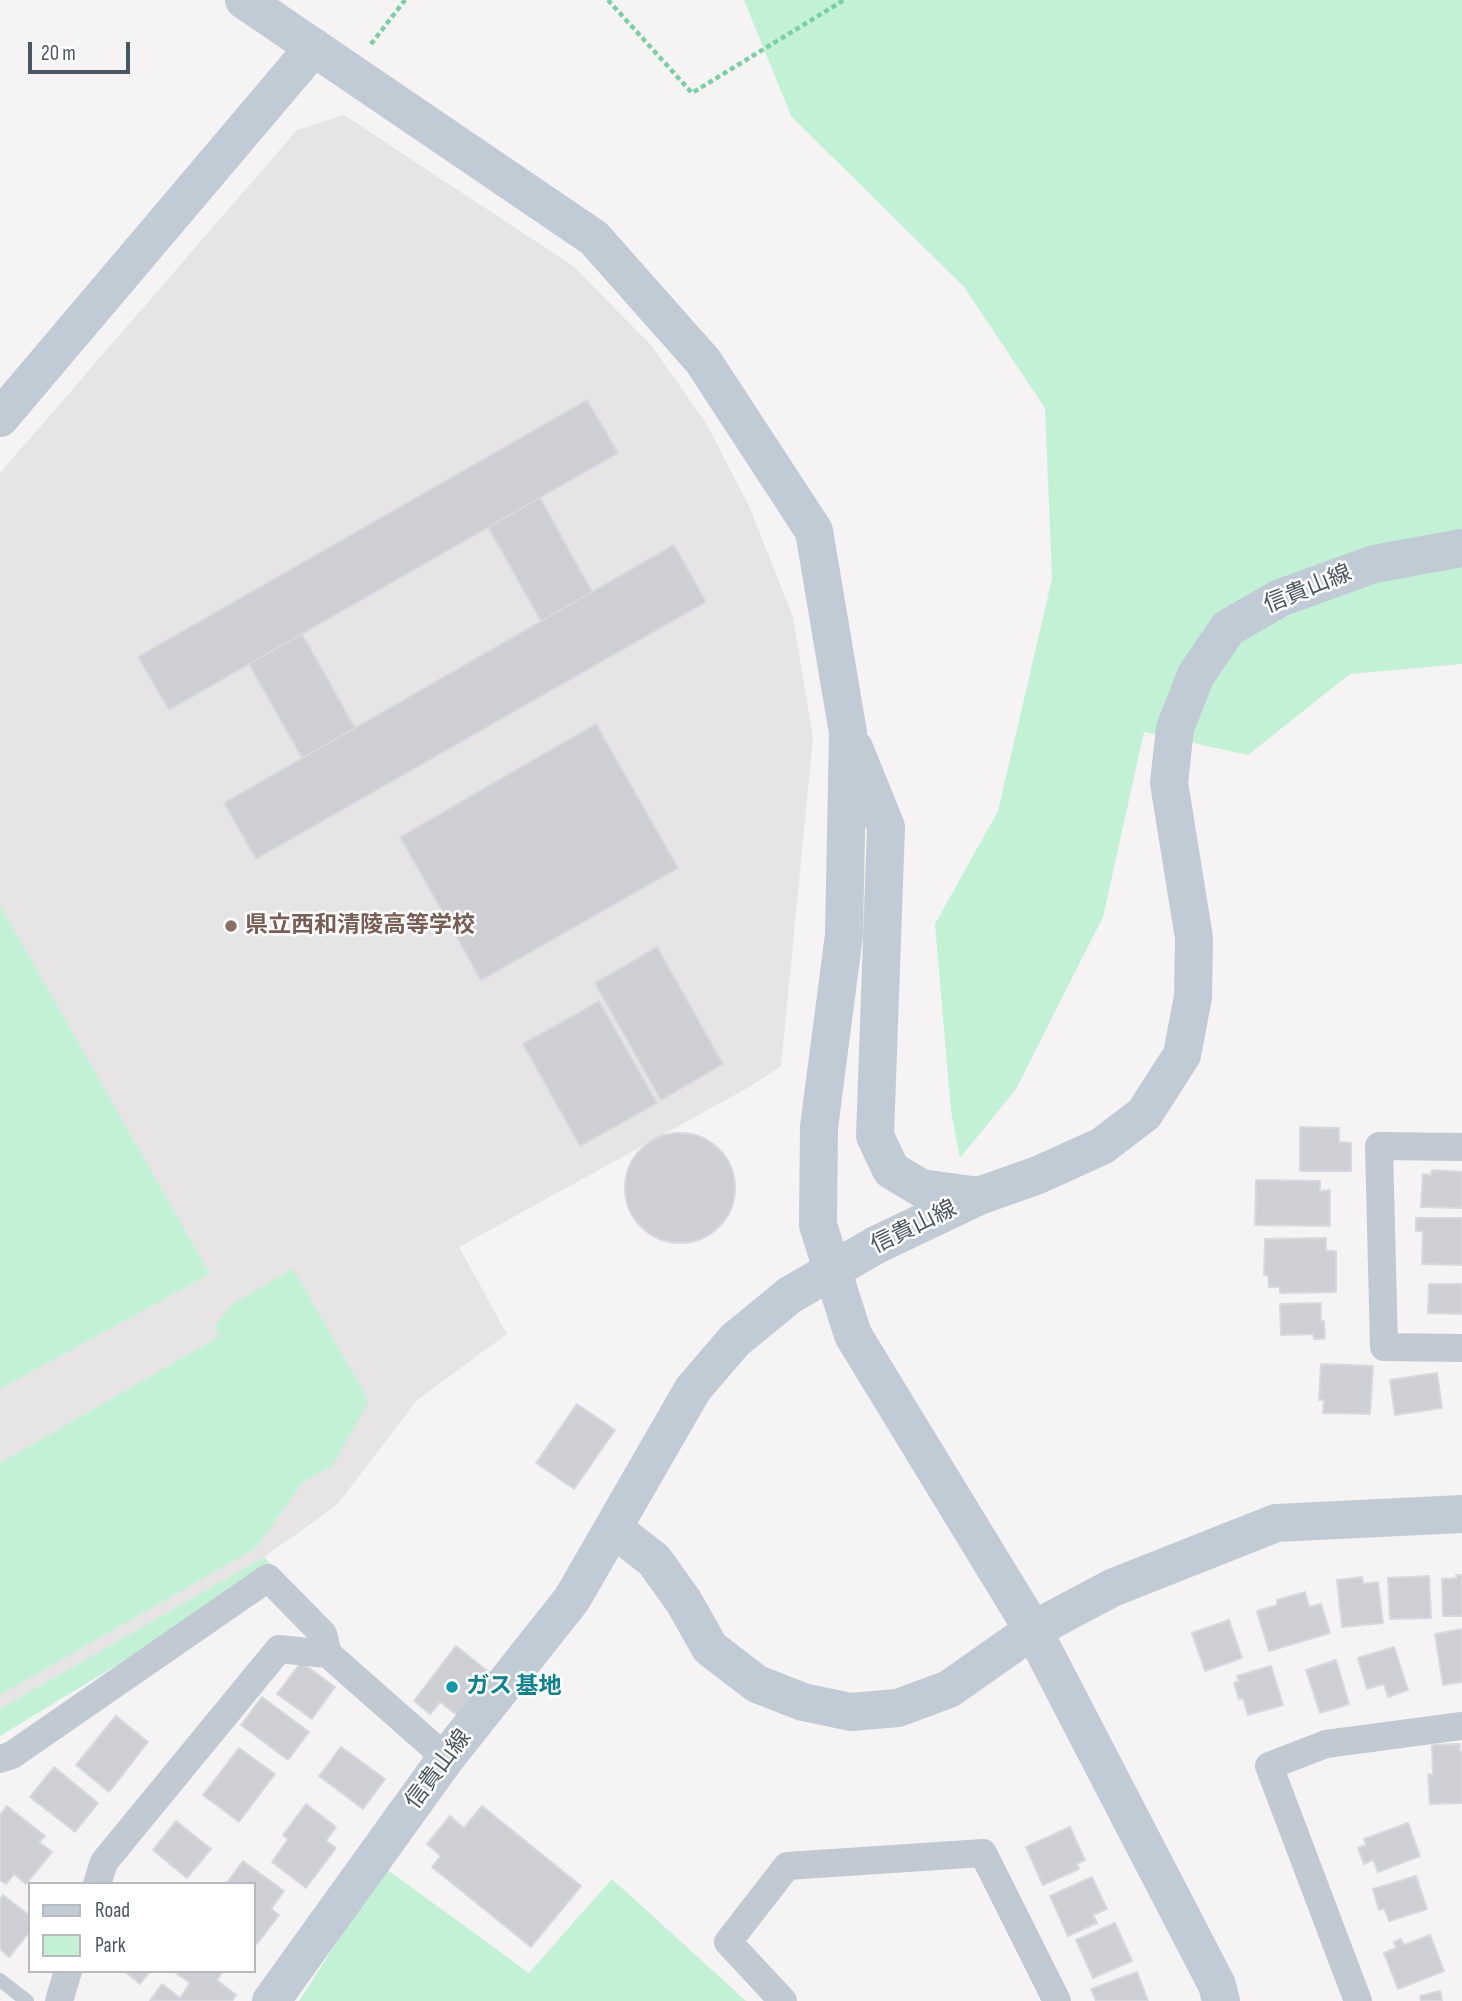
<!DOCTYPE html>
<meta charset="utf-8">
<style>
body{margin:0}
#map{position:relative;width:1462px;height:2001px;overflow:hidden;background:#f5f3f3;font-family:"Sofia Sans Condensed",sans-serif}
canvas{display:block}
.legend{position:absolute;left:28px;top:1882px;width:228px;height:91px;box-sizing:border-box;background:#fff;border:2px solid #b7bbc0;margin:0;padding:9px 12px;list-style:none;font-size:21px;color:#4a5661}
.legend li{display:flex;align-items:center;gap:14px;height:35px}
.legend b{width:35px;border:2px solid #b7bbc0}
.scale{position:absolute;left:28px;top:42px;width:102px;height:32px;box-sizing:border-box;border:4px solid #4a5661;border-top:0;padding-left:9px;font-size:21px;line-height:24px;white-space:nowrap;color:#4a5661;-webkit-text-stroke:5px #fff;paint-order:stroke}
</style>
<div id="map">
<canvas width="1462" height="2001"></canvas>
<ul class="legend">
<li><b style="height:9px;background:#c1cbd6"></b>Road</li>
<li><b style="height:19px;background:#c3f1d5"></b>Park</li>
</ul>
<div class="scale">20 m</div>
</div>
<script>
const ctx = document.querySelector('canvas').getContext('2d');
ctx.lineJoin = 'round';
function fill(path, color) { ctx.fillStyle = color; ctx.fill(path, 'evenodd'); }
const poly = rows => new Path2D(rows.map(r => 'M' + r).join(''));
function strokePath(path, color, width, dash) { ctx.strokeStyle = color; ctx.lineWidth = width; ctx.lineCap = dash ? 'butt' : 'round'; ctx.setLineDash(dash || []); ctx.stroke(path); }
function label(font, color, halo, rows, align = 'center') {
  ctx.font = font + ' "Sofia Sans Condensed","Noto Sans JP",sans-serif'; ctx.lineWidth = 5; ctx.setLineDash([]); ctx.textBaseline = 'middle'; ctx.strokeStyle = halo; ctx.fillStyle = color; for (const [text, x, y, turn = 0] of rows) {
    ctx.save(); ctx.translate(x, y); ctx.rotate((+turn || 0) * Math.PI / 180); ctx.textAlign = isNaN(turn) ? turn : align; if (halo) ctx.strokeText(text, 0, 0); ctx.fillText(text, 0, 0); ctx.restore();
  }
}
const education = poly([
 [344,115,573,266,651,345,706,423,749,506,793,617,813,738,781,1066,751,1086,459,1247,507,1334,417,1400,337,1505,264,1557,0,1709,0,1695,256,1548,303,1482,332,1466,220,1336,0,1463,0,1389,210,1274,0,905,0,473,297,130],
 [587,400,618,453,540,498,592,592,674,545,706,601,256,859,224,803,302,758,249,664,169,710,138,657],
 [596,724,677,868,481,980,400,837],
 [657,947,723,1064,662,1100,595,983],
 [599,1001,656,1103,580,1146,523,1044],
 [488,527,541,621,355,728,302,634]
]);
const green = poly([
 [744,0,1462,0,1462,664,1350,674,1248,755,1144,732,1103,917,1016,1089,960,1158,951,1111,935,924,998,811,1052,579,1045,408,964,287,791,116],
 [0,905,210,1274,0,1389],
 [293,1269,369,1401,332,1466,303,1482,256,1548,0,1695,0,1463,220,1336,215,1327,231,1305],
 [264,1557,276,1568,0,1736,0,1709],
 [385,1868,529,1973,612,1879,746,2001,299,2001]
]);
const building = poly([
 [587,400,618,453,169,710,138,657,587,400],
 [540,498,592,592,541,621,488,527,540,498],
 [674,545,706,602,256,859,224,803,674,545],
 [302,634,355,728,302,758,249,664,302,634],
 [596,724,678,868,481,980,400,837,596,724],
 [657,947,723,1064,661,1100,595,983,657,947],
 [599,1001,657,1103,580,1146,523,1044,599,1001],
 [1300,1127,1339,1128,1339,1142,1351,1143,1351,1171,1300,1171,1300,1127],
 '625 1188a55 55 0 1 1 110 0a55 55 0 1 1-110 0Z',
 [1432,1170,1462,1172,1462,1208,1421,1207,1423,1174,1431,1175,1432,1170],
 [1256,1180,1320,1181,1320,1191,1330,1190,1330,1226,1255,1225,1256,1180],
 [1416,1218,1462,1218,1462,1265,1422,1264,1423,1231,1416,1231,1416,1218],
 [1326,1238,1326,1251,1336,1251,1336,1292,1280,1293,1280,1287,1269,1287,1268,1275,1264,1275,1265,1239,1326,1238],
 [1429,1284,1462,1284,1462,1314,1428,1313,1429,1284],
 [1321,1303,1321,1321,1324,1321,1325,1339,1314,1339,1313,1334,1281,1335,1280,1304,1321,1303],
 [1321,1364,1373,1366,1370,1414,1323,1413,1324,1400,1319,1400,1321,1364],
 [1437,1373,1442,1408,1395,1415,1390,1380,1437,1373],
 [577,1404,615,1430,574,1489,536,1463,577,1404],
 [1456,1575,1462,1575,1462,1616,1443,1616,1442,1579,1457,1578,1456,1575],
 [1429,1576,1431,1618,1390,1619,1388,1578,1429,1576],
 [1362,1577,1363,1584,1378,1582,1383,1623,1342,1627,1337,1580,1362,1577],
 [1305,1592,1309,1607,1321,1604,1330,1633,1269,1651,1257,1611,1277,1605,1277,1600,1305,1592],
 [1229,1620,1242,1658,1205,1671,1192,1633,1229,1620],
 [1462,1629,1462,1682,1443,1685,1435,1634,1462,1629],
 [456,1646,490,1673,457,1715,440,1702,430,1714,414,1701,456,1646],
 [1394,1647,1408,1690,1388,1697,1384,1684,1367,1689,1358,1658,1394,1647],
 [1336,1660,1349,1704,1320,1713,1306,1670,1336,1660],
 [301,1662,335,1687,312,1719,277,1694,301,1662],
 [1271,1666,1283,1705,1248,1715,1243,1698,1239,1699,1234,1683,1239,1681,1237,1676,1271,1666],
 [262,1697,309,1732,288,1760,241,1725,262,1697],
 [116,1716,148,1742,109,1792,76,1765,116,1716],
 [1460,1744,1460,1751,1462,1751,1462,1803,1430,1804,1428,1774,1433,1775,1432,1745,1460,1744],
 [341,1747,385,1779,363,1809,319,1776,341,1747],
 [239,1748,275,1774,239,1822,203,1795,239,1748],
 [54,1767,98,1803,75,1832,30,1797,54,1767],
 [306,1804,336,1827,326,1841,336,1848,306,1888,272,1862,288,1839,283,1835,306,1804],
 [7,1806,45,1836,39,1842,52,1852,26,1884,14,1874,6,1884,0,1880,0,1815,7,1806],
 [482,1806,581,1886,531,1947,432,1867,441,1856,427,1844,450,1816,464,1828,482,1806],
 [176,1821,211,1849,187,1878,153,1850,176,1821],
 [1408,1823,1420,1856,1378,1872,1373,1860,1364,1864,1358,1848,1366,1845,1364,1839,1408,1823],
 [1070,1827,1085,1860,1077,1864,1079,1869,1043,1885,1026,1847,1070,1827],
 [243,1861,284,1891,271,1909,279,1915,257,1944,254,1942,254,1884,226,1884,243,1861],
 [1416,1876,1427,1909,1389,1921,1384,1908,1379,1910,1373,1889,1416,1876],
 [1092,1877,1107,1909,1093,1915,1097,1923,1068,1936,1050,1896,1092,1877],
 [3,1895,30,1916,30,1931,9,1957,0,1949,0,1899,3,1895],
 [1115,1923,1132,1961,1093,1978,1076,1940,1115,1923],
 [1430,1935,1444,1971,1398,1989,1384,1953,1396,1948,1394,1942,1401,1939,1404,1945,1430,1935],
 [124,1971,150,1971,140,1984,124,1971],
 [178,1971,223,1971,217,1980,236,1995,232,2001,150,2001,162,1984,180,1998,190,1983,176,1973,178,1971],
 [1137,1972,1148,2001,1096,2001,1091,1989,1137,1972],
 [1440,1991,1442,2001,1421,2001,1420,1996,1440,1991]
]);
const path = poly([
 [608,0,692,93,844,0],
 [371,44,405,0]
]);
const lane = poly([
 [0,1980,27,2001]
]);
const street = poly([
 [1462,1147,1379,1146,1384,1347,1462,1348],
 [0,1759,12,1755,268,1578,323,1634,328,1654],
 [97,1884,104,1862,279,1649,328,1654,446,1758],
 [59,2001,68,1971],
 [783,2001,728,1942,787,1866,983,1853,1057,2001],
 [1358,2001,1269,1766,1326,1744,1462,1726]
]);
const secondary = poly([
 [244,0,594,238,703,361,814,531,848,733,844,935,819,1127,818,1225,853,1335,1033,1630,1217,1985,1221,2001],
 [0,418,314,47],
 [854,748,886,827,875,1136,891,1170,921,1188,979,1196],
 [876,1245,979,1196,1038,1175,1102,1146,1144,1114,1182,1055,1193,997,1194,938,1169,783,1175,728,1196,675,1228,628,1280,598,1374,564,1462,548],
 [613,1528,654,1560,684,1602,710,1648,757,1684,803,1702,851,1712,898,1708,949,1689,1033,1630,1112,1588,1276,1523,1462,1514],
 [271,2001,446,1758,572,1599,693,1389,735,1340,790,1295]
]);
const secondaryBridge = poly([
 [790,1295,876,1245]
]);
const markers = [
 [231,926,7,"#8d6e63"],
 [452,1687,7,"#0f9aa8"]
];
const streetNames = [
 ["信貴山線",1308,590,-22],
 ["信貴山線",914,1228,-26],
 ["信貴山線",439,1770,-53]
];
const educationNames = [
 ["県立西和清陵高等学校",245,926]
];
const cultureNames = [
 ["ガス 基地",466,1687]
];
fill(education, '#e6e4e5');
fill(green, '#c3f1d5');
fill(building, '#cdcfd5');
strokePath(building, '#d7d9de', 2);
strokePath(path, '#7ad0a6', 4.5, [5, 3.5]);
strokePath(lane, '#c1cad2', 14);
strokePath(street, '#c1cad2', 28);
strokePath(secondary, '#c1cbd6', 38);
strokePath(secondaryBridge, '#c1cbd6', 38);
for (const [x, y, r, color] of markers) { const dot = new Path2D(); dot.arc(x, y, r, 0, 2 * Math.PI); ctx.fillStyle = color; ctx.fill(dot); strokePath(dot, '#fff', 2.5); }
label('23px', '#4a5661', '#fff', streetNames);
label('bold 23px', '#785e54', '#fff', educationNames, 'left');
label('bold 23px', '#0d838f', '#fff', cultureNames, 'left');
</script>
